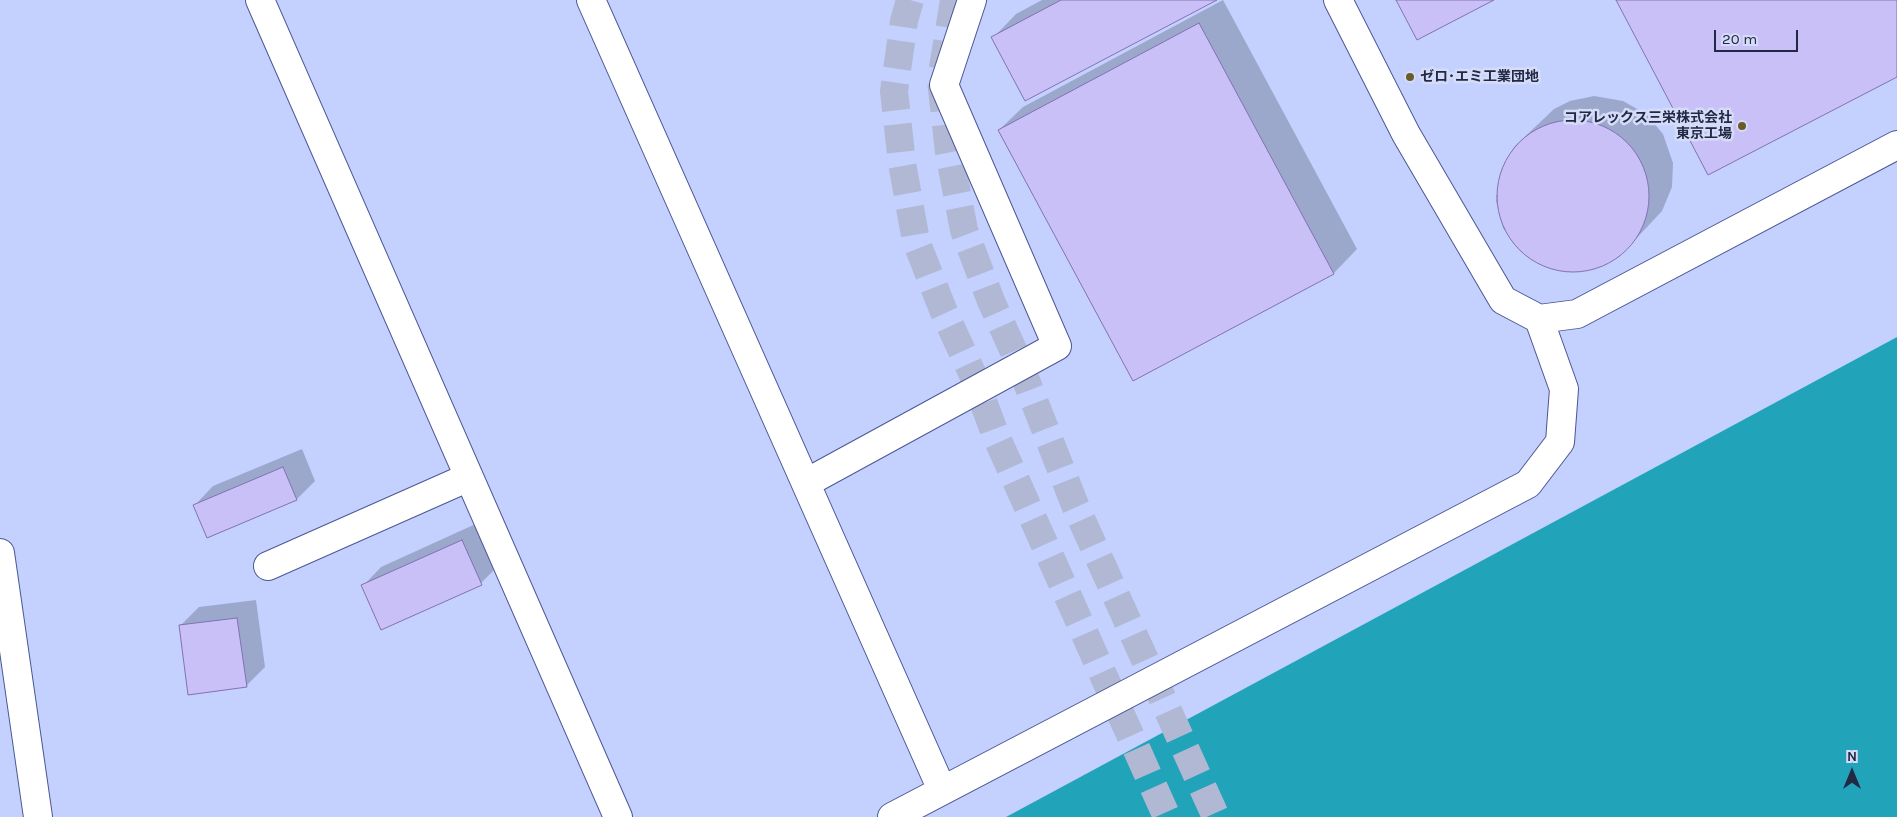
<!DOCTYPE html>
<meta charset="utf-8">
<style>
body{margin:0}
#map{position:relative;width:1897px;height:817px;overflow:hidden;background:#d4dcf8;font-family:Karla,sans-serif}
canvas{display:block}
.north{position:absolute;left:1827px;top:747px;width:50px;height:50px;-webkit-text-stroke:4px #d4dcf8;paint-order:stroke;rotate:0deg;font-size:14px;font-weight:700;line-height:20px;text-align:center;color:#232944}
.north::after{content:'';display:block;margin:auto;width:18px;height:22px;background:#232944;clip-path:polygon(50% 0,100% 100%,50% 72%,0 100%)}
.scale{position:absolute;left:1714px;top:30px;width:84px;height:22px;box-sizing:border-box;border:2px solid #232944;border-top:0;padding-left:6px;font-size:15px;line-height:18px;white-space:nowrap;color:#232944;-webkit-text-stroke:4px #d4dcf8;paint-order:stroke}
</style>
<div id="map">
<canvas width="1897" height="817"></canvas>
<div class="north">N</div>
<div class="scale">20 m</div>
</div>
<script>
const ctx = document.querySelector('canvas').getContext('2d');
ctx.lineJoin = 'round';
function fill(path, color) { ctx.fillStyle = color; ctx.fill(path, 'evenodd'); }
const poly = rows => new Path2D(rows.map(r => 'M' + r).join(''));
function strokePath(path, color, width, dash) { ctx.strokeStyle = color; ctx.lineWidth = width; ctx.lineCap = dash ? 'butt' : 'round'; ctx.setLineDash(dash || []); ctx.stroke(path); }
function label(font, color, halo, rows, align = 'center') {
  ctx.font = font + ' Karla,"Noto Sans JP",sans-serif'; ctx.lineWidth = 5; ctx.setLineDash([]); ctx.textBaseline = 'middle'; ctx.strokeStyle = halo; ctx.fillStyle = color; for (const [text, x, y, turn = 0] of rows) {
    ctx.save(); ctx.translate(x, y); ctx.rotate((+turn || 0) * Math.PI / 180); ctx.textAlign = isNaN(turn) ? turn : align; if (halo) ctx.strokeText(text, 0, 0); ctx.fillText(text, 0, 0); ctx.restore();
  }
}
const built = poly([
 [0,0,1897,0,1897,337,1006,817,0,817]
]);
const water = poly([
 [1897,337,1897,817,1006,817]
]);
const shadow = poly([
 [1042,0,1214,0,993,38,1016,14],
 [1223,0,1357,249,1334,273,1134,379,999,130,1023,107],
 [1594,96,1623,101,1646,114,1663,134,1673,163,1672,187,1662,211,1619,257,1597,268,1572,272,1546,267,1520,251,1503,228,1496,201,1501,171,1514,147,1554,109,1570,101],
 [302,449,315,481,297,499,195,505,213,486],
 [480,522,499,565,481,583,363,586,381,567],
 [256,600,265,667,246,686,180,626,199,607]
]);
const building = poly([
 [1061,0,1217,0,1025,101,991,37,1061,0],
 [1396,0,1494,0,1417,40,1396,0],
 [1616,0,1897,0,1897,77,1708,175,1616,0],
 [1199,23,1334,274,1133,381,998,130,1199,23],
 '1497 196a76 76 0 1 1 152 0a76 76 0 1 1-152 0Z',
 [283,467,297,500,207,538,193,505,283,467],
 [462,540,482,585,381,630,361,585,462,540],
 [237,618,247,687,188,695,179,625,237,618]
]);
const minorTunnel = poly([
 [910,0,904,21,894,91,902,163,916,241,944,312,973,375,996,436,1167,817],
 [954,0,941,80,949,152,964,230,991,301,1020,365,1075,505,1216,817]
]);
const minor = poly([
 [260,0,618,817],
 [591,0,942,790],
 [1338,0,1406,134,1503,300,1539,319,1577,314,1897,145],
 [806,483,1057,346,944,85,972,0],
 [0,553,38,817],
 [268,566,469,477],
 [892,817,1528,484,1560,442,1564,389,1539,319]
]);
const markers = [
 [1410,77,5,"#6a5b28"],
 [1742,126,5,"#6a5b28"]
];
const poiNames = [
 ["ゼロ･エミ工業団地",1420,77],
 ["コアレックス三栄株式会社",1732,118,"right"],
 ["東京工場",1732,134,"right"]
];
fill(built, '#c4d1ff');
fill(water, '#21a3ba');
fill(shadow, '#0003');
fill(building, '#cac0f8');
strokePath(building, '#8172b4', 1);
strokePath(minorTunnel, '#b1b8d4', 28, [28, 14]);
strokePath(minor, '#4b5794', 30);
strokePath(minor, '#fff', 28);
for (const [x, y, r, color] of markers) { const dot = new Path2D(); dot.arc(x, y, r, 0, 2 * Math.PI); ctx.fillStyle = color; ctx.fill(dot); strokePath(dot, '#d4dcf8', 2); }
label('bold 14px', '#232944', '#d4dcf8', poiNames, 'left');
</script>
